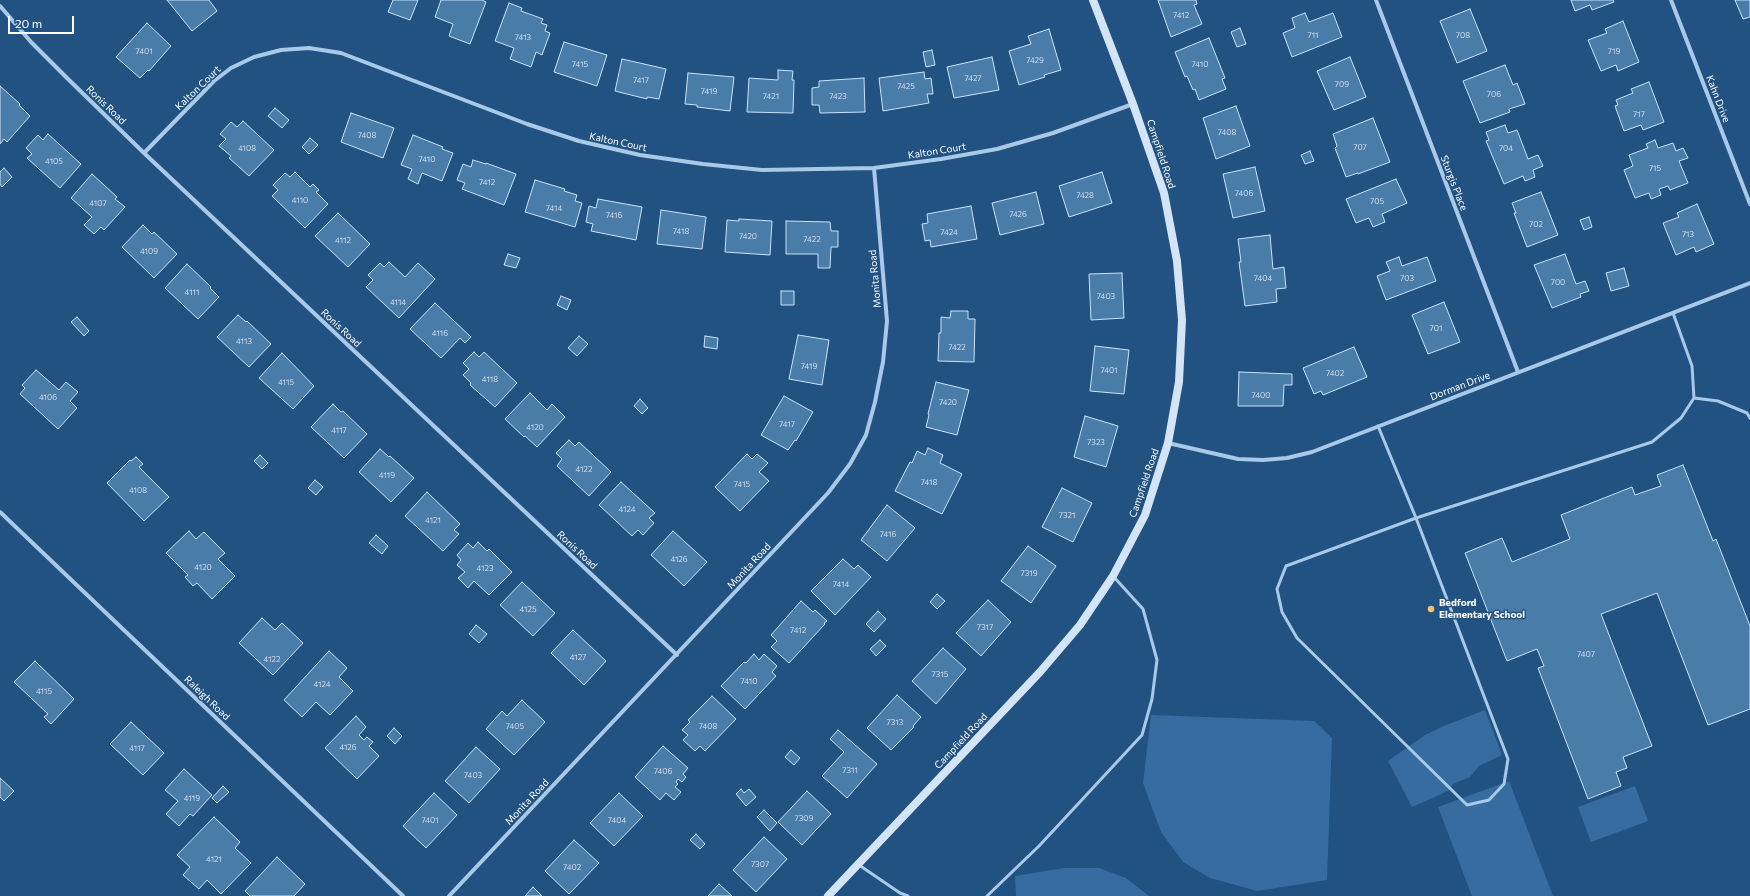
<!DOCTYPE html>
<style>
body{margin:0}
#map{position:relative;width:1750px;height:896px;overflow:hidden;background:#225281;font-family:Commissioner,sans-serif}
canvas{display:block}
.scale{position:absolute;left:8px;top:16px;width:66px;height:18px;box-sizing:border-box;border:2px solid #fff;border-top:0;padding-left:5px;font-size:12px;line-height:14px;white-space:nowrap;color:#fff;-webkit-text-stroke:3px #225281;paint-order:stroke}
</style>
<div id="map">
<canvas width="1750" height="896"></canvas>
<div class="scale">20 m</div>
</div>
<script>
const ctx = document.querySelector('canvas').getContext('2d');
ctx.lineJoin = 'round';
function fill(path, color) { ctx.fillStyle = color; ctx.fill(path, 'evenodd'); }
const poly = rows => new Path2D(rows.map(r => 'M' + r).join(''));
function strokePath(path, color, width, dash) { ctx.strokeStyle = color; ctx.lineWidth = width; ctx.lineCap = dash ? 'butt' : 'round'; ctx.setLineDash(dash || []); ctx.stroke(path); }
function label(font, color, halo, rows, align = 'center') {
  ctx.font = font + ' Commissioner,sans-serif'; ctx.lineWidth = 3; ctx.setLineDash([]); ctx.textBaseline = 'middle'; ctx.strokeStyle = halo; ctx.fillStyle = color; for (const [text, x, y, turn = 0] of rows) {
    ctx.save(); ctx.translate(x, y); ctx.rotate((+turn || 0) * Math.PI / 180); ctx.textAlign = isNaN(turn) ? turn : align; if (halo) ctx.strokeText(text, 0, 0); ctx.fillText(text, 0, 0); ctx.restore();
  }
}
const green = poly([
 [1485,710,1502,755,1479,766,1470,777,1453,784,1448,791,1412,807,1388,761,1425,735,1446,725],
 [1151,715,1314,721,1332,738,1327,880,1257,891,1210,878,1183,862,1161,832,1143,783],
 [1509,781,1553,896,1472,896,1438,807],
 [1635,786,1648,821,1591,842,1578,807],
 [1064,868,1099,868,1126,878,1149,896,1016,896,1015,876]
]);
const building = poly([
 [167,0,209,0,217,11,192,31,167,0],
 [393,0,418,0,410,20,388,12,393,0],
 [441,0,482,0,486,2,470,44,449,36,453,24,435,17,441,0],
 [1158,0,1196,0,1197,4,1194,5,1202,24,1171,37,1158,0],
 [1571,0,1613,0,1614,2,1592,10,1590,5,1575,11,1571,0],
 [1735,0,1750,0,1750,17,1743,19,1735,0],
 [509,3,522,8,521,11,543,19,541,23,547,25,545,31,550,33,542,55,536,52,531,67,510,59,514,48,495,41,509,3],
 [1470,9,1487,51,1457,63,1440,21,1470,9],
 [1305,13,1309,22,1333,13,1342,37,1292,57,1283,33,1295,28,1292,18,1305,13],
 [1623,21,1639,62,1618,71,1616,65,1601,71,1588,40,1607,33,1605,29,1623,21],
 [147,23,171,46,149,71,148,70,140,78,116,57,147,23],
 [1240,28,1246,44,1237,47,1231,32,1240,28],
 [1049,29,1061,70,1044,75,1045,77,1019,85,1009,51,1031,44,1028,36,1049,29],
 [1209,38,1225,78,1222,79,1226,89,1199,100,1195,89,1193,90,1187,76,1185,77,1175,52,1209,38],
 [564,42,607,55,597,86,554,72,564,42],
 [932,50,935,65,926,67,923,52,932,50],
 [992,57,999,90,954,98,947,67,992,57],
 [1350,57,1366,97,1334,110,1317,71,1350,57],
 [622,59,666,69,659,99,647,97,647,99,615,91,622,59],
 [1505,65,1513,85,1517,83,1525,104,1509,109,1510,112,1480,123,1463,81,1505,65],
 [778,70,793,71,792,80,794,80,793,113,747,112,749,78,778,80,778,70],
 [924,72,925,79,931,78,933,94,927,94,929,103,883,111,879,78,924,72],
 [688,73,734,77,730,111,697,107,697,105,685,104,688,73],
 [864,78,865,112,820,113,819,105,812,105,812,88,819,87,819,81,864,78],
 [1649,82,1664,122,1643,130,1641,125,1624,131,1615,106,1618,105,1616,100,1633,93,1631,89,1649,82],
 [0,86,20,104,19,105,30,116,7,142,4,139,0,144,0,86],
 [1236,106,1250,146,1216,159,1203,118,1236,106],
 [275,108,289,120,282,128,268,116,275,108],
 [351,113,394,128,383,158,341,142,351,113],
 [1373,118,1390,162,1358,174,1358,173,1346,177,1335,148,1337,146,1333,134,1373,118],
 [243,121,274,150,249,176,229,158,231,156,219,146,226,139,220,134,231,122,237,127,243,121],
 [1505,125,1508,133,1517,130,1528,159,1538,155,1543,166,1533,170,1535,177,1525,181,1523,176,1504,184,1486,141,1489,140,1486,132,1505,125],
 [48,134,81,164,60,188,27,158,32,154,26,148,38,135,43,140,48,134],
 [413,135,443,147,442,149,453,153,442,181,422,173,418,184,408,179,412,169,401,165,413,135],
 [310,138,318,145,309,154,302,147,310,138],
 [1655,140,1658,148,1673,143,1676,151,1683,148,1688,158,1679,161,1688,183,1670,190,1668,186,1659,189,1661,195,1651,199,1649,193,1635,198,1624,170,1633,166,1629,155,1648,148,1646,144,1655,140],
 [1310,151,1314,161,1305,164,1301,155,1310,151],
 [473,160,486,164,486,163,516,174,504,205,462,189,465,183,457,180,463,164,471,167,473,160],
 [1255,167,1265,211,1233,218,1223,174,1255,167],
 [4,168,12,177,2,187,0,184,0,172,4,168],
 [295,172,310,187,313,184,319,190,316,192,328,204,305,228,272,196,278,190,273,185,285,173,290,177,295,172],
 [1102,172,1112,203,1069,217,1059,186,1102,172],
 [92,174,117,197,115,199,125,207,104,230,101,227,94,234,84,225,92,217,71,198,92,174],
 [1396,179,1407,203,1382,214,1385,222,1373,227,1369,218,1356,223,1346,199,1396,179],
 [535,180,565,189,564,191,577,195,575,201,582,203,575,227,525,212,535,180],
 [1036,192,1044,224,1000,235,992,203,1036,192],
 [1541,192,1558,235,1527,247,1514,213,1516,213,1512,203,1541,192],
 [598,199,642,207,636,240,591,231,593,224,586,222,589,206,596,208,598,199],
 [1697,204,1714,244,1696,252,1694,247,1676,255,1663,223,1679,217,1677,213,1697,204],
 [971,206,977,239,931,247,930,240,925,241,922,224,928,223,927,214,971,206],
 [661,210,706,217,702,249,657,244,661,210],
 [338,213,370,244,348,267,315,236,338,213],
 [1589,217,1592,227,1584,230,1580,220,1589,217],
 [739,219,772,221,770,255,725,252,727,220,739,221,739,219],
 [786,221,830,222,831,231,838,231,838,247,831,247,830,268,818,268,818,254,786,254,786,221],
 [143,225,152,234,154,232,177,254,154,278,122,247,143,225],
 [1270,235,1273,269,1284,267,1286,288,1276,289,1277,302,1245,306,1239,262,1241,262,1238,239,1270,235],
 [508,254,520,258,516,268,504,265,508,254],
 [1565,254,1576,284,1585,281,1589,291,1580,294,1581,297,1552,308,1534,265,1565,254],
 [1399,257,1402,266,1427,257,1436,281,1386,300,1377,276,1390,271,1386,262,1399,257],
 [389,262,405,277,418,263,435,279,399,318,366,287,373,280,368,275,380,263,384,267,389,262],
 [187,264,211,287,210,288,219,297,198,319,165,288,187,264],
 [1624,268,1629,286,1611,291,1606,273,1624,268],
 [1122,273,1124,318,1091,320,1089,274,1122,273],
 [781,291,794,291,794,305,781,305,781,291],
 [561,296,571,300,567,310,557,305,561,296],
 [1444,302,1460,342,1428,354,1412,315,1444,302],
 [435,303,471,337,465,343,460,338,441,358,410,329,435,303],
 [951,311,968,311,968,319,975,319,974,362,938,361,939,333,941,333,941,317,950,318,951,311],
 [238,315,246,322,247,321,271,344,249,367,217,337,238,315],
 [77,317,89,331,84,336,71,322,77,317],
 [798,335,829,340,822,385,789,379,798,335],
 [579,336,588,344,577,356,568,348,579,336],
 [705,336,718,338,717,349,704,347,705,336],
 [1095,346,1129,350,1124,394,1090,391,1095,346],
 [1354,347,1367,377,1323,395,1321,391,1314,394,1303,368,1354,347],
 [474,352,479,357,484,352,517,383,495,407,470,385,471,383,463,375,469,369,463,363,474,352],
 [282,353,314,386,293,409,259,378,282,353],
 [36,370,59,390,66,382,78,392,70,401,77,408,58,429,20,394,25,388,22,385,36,370],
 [1239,372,1292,374,1292,385,1284,385,1283,406,1238,406,1239,372],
 [936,382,969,390,957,435,926,427,929,415,928,414,936,382],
 [530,393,547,410,552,404,565,417,537,447,525,436,524,437,505,419,530,393],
 [784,396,813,412,796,441,795,440,788,450,761,435,784,396],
 [640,399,648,408,642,414,634,406,640,399],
 [333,404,341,412,343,411,367,434,344,458,311,427,333,404],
 [1085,416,1118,426,1106,467,1074,457,1085,416],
 [569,440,575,446,579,442,611,472,589,496,557,466,562,459,556,453,569,440],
 [928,448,943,455,940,463,962,474,942,514,895,491,910,462,912,463,917,451,925,455,928,448],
 [380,449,389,457,390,456,414,478,391,502,359,472,380,449],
 [747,454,752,459,757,454,768,463,759,472,769,481,740,511,715,487,747,454],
 [260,455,268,463,262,469,254,461,260,455],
 [136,457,143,464,139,467,169,497,144,521,107,483,130,460,131,461,136,457],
 [1683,465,1713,541,1716,539,1750,626,1750,709,1708,725,1657,593,1601,614,1652,746,1623,757,1627,768,1616,772,1621,786,1588,799,1538,668,1544,666,1537,649,1507,661,1465,553,1502,538,1512,562,1570,539,1561,515,1632,487,1635,495,1661,486,1657,475,1683,465],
 [315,480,323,487,316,495,308,488,315,480],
 [621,482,655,513,649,518,654,523,643,535,638,530,632,536,599,505,621,482],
 [1062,488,1092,503,1073,542,1042,527,1062,488],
 [427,492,460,524,454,530,459,534,443,551,405,516,427,492],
 [887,505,915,528,887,561,861,540,887,505],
 [189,531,196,539,204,532,225,553,218,559,235,576,212,599,197,583,193,586,185,577,188,575,166,553,189,531],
 [673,531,707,562,684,586,651,555,673,531],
 [376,535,388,546,382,554,369,543,376,535],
 [478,542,487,551,489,549,512,572,489,595,474,581,468,588,458,578,465,572,457,565,461,560,457,555,468,543,473,548,478,542],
 [1028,546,1056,566,1031,603,1001,581,1028,546],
 [843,559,854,569,858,565,871,577,835,615,811,591,843,559],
 [522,582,555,613,533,636,500,605,522,582],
 [937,594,945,601,937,609,930,602,937,594],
 [988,600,1011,622,981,656,956,633,988,600],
 [801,601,813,612,815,610,827,621,824,623,825,624,789,663,771,647,777,641,771,635,801,601],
 [878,611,886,619,874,632,866,624,878,611],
 [262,618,275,630,282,623,303,643,273,675,239,643,262,618],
 [476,625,487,634,479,643,469,634,476,625],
 [573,630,606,661,584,685,551,653,573,630],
 [880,640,886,646,876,656,870,649,880,640],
 [943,648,966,669,936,704,912,681,943,648],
 [329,651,347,668,339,677,353,691,330,715,316,702,302,717,284,700,329,651],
 [754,654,759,660,764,654,777,666,772,672,776,676,745,709,721,686,744,662,746,663,754,654],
 [35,661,74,699,51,724,44,717,48,714,14,682,35,661],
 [897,695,921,717,913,726,914,727,891,750,867,728,897,695],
 [712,696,736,719,705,751,700,746,695,751,683,740,688,735,682,730,690,722,688,720,712,696],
 [522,700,545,722,514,755,486,729,502,711,507,716,522,700],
 [356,716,366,727,359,735,364,740,367,737,373,742,369,746,379,756,357,779,325,748,356,716],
 [131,722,164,753,143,775,110,744,131,722],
 [394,728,402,736,395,744,387,736,394,728],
 [838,730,877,764,847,798,822,776,844,752,830,739,838,730],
 [663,746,688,768,683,774,686,777,682,782,678,779,676,782,678,784,675,787,681,792,674,800,666,793,660,800,635,777,663,746],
 [476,747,500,769,469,803,445,781,476,747],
 [791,750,800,758,794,765,785,757,791,750],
 [184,769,212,795,193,816,190,814,179,826,166,814,178,801,165,790,184,769],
 [0,778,14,791,4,801,0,797,0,778],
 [223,786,229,792,217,803,212,798,223,786],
 [741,789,744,793,749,789,756,797,746,806,736,794,741,789],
 [807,791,831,814,802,845,778,822,807,791],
 [434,793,457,815,426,848,403,826,434,793],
 [619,793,643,816,614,846,590,823,619,793],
 [764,810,777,823,770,831,757,817,764,810],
 [214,817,240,842,235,848,251,863,221,894,207,880,199,889,183,875,190,867,177,855,214,817],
 [696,834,705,844,700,849,690,840,696,834],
 [764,837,787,859,756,892,733,870,764,837],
 [574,840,599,863,569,894,545,871,574,840],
 [277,857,305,884,294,896,250,896,245,891,277,857],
 [719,884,732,896,708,896,719,884],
 [533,887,542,896,525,896,533,887]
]);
const lane = poly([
 [1694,398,1718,401,1747,413,1750,418],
 [1378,426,1416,518,1652,442,1681,418,1694,398,1692,366,1673,313],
 [1416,518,1508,759,1504,784,1489,800,1467,805,1297,638,1282,612,1277,589,1286,566,1416,518],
 [859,865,900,893,908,896],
 [987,896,1039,846,1142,735,1152,699,1157,660,1143,609,1113,576]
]);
const street = poly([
 [1376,0,1518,372],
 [1671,0,1750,204],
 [0,6,31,42,68,79,144,153,677,655],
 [144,153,214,81,231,68,254,57,281,50,309,48,341,53,527,124,579,141,640,155,703,164,762,170,874,168,941,159,997,149,1053,133,1133,104],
 [1168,443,1238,459,1263,460,1287,458,1312,452,1750,283],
 [0,512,403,896],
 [449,896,828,493,850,464,866,435,875,402,883,362,887,321,874,168]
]);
const secondary = poly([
 [828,896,1040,672,1080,625,1113,576,1145,515,1168,443,1179,382,1182,320,1177,261,1164,193,1133,104,1093,0]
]);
const markers = [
 [1431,609,4,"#f4c269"]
];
const numberNames = [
 ["7412",1181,15],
 ["711",1313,35],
 ["708",1463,35],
 ["7413",523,37],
 ["7401",144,51],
 ["719",1614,51],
 ["7429",1035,60],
 ["7415",580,64],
 ["7410",1200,64],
 ["7427",973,78],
 ["7417",641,80],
 ["709",1342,84],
 ["7425",906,86],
 ["7419",709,91],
 ["706",1494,94],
 ["7421",771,96],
 ["7423",838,96],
 ["717",1639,114],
 ["7408",1227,132],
 ["7408",367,135],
 ["707",1360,147],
 ["4108",247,148],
 ["704",1506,148],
 ["7410",427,159],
 ["4105",54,161],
 ["715",1655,168],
 ["7412",487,182],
 ["7406",1244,193],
 ["7428",1085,195],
 ["4110",300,200],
 ["705",1377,201],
 ["4107",98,203],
 ["7414",554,208],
 ["7426",1018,214],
 ["7416",614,215],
 ["702",1536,224],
 ["7418",681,231],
 ["7424",949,232],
 ["713",1688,234],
 ["7420",748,236],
 ["7422",812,239],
 ["4112",343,240],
 ["4109",149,251],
 ["7404",1263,278],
 ["703",1407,278],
 ["700",1558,282],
 ["4111",192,292],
 ["7403",1106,296],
 ["4114",398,302],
 ["701",1436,328],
 ["4116",440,333],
 ["4113",244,341],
 ["7422",957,347],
 ["7419",809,366],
 ["7401",1109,370],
 ["7402",1335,373],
 ["4118",490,379],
 ["4115",286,382],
 ["7400",1261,395],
 ["4106",48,397],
 ["7420",948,402],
 ["7417",787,424],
 ["4120",535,427],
 ["4117",339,430],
 ["7323",1096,442],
 ["4122",584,469],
 ["4119",387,475],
 ["7418",929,482],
 ["7415",742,484],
 ["4108",138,490],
 ["4124",627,509],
 ["7321",1067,515],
 ["4121",433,520],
 ["7416",888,534],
 ["4126",679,559],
 ["4120",203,567],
 ["4123",485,568],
 ["7319",1029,573],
 ["7414",841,584],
 ["4125",528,609],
 ["7317",985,627],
 ["7412",798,630],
 ["7407",1586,654],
 ["4127",578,657],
 ["4122",272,659],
 ["7315",940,674],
 ["7410",749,681],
 ["4124",322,684],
 ["4115",44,691],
 ["7313",895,722],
 ["7405",515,726],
 ["7408",708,726],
 ["4126",348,747],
 ["4117",137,748],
 ["7311",850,770],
 ["7406",663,771],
 ["7403",473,775],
 ["4119",192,798],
 ["7309",804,818],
 ["7401",430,820],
 ["7404",617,820],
 ["4121",214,859],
 ["7307",760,864],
 ["7402",572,867]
];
const streetNames = [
 ["Kalton Court",198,88,-44],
 ["Kahn Drive",1718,99,69],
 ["Ronis Road",106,105,44],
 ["Kalton Court",618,142,12],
 ["Kalton Court",937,151,-9],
 ["Campfield Road",1161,154,72],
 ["Sturgis Place",1454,183,69],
 ["Monita Road",875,279,-95],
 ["Ronis Road",341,328,43],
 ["Dorman Drive",1460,386,-21],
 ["Campfield Road",1144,483,-71],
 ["Ronis Road",577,550,43],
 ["Monita Road",749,566,-47],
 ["Raleigh Road",207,698,44],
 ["Campfield Road",961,741,-47],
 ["Monita Road",527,802,-47]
];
const poiNames = [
 ["Bedford",1439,603],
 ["Elementary School",1439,615]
];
fill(green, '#366c9f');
fill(building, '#4a7caa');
strokePath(building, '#cbe2f6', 1);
strokePath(lane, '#a8c9e7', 3);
strokePath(street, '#a8c9e7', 4);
strokePath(secondary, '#d2e4f6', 8);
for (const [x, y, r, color] of markers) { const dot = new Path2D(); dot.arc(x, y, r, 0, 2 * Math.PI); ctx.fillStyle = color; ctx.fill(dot); strokePath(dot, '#225281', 1.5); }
label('8px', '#d2deea', null, numberNames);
label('10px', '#fff', '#225281', streetNames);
label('bold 10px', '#fff', '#225281', poiNames, 'left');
</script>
